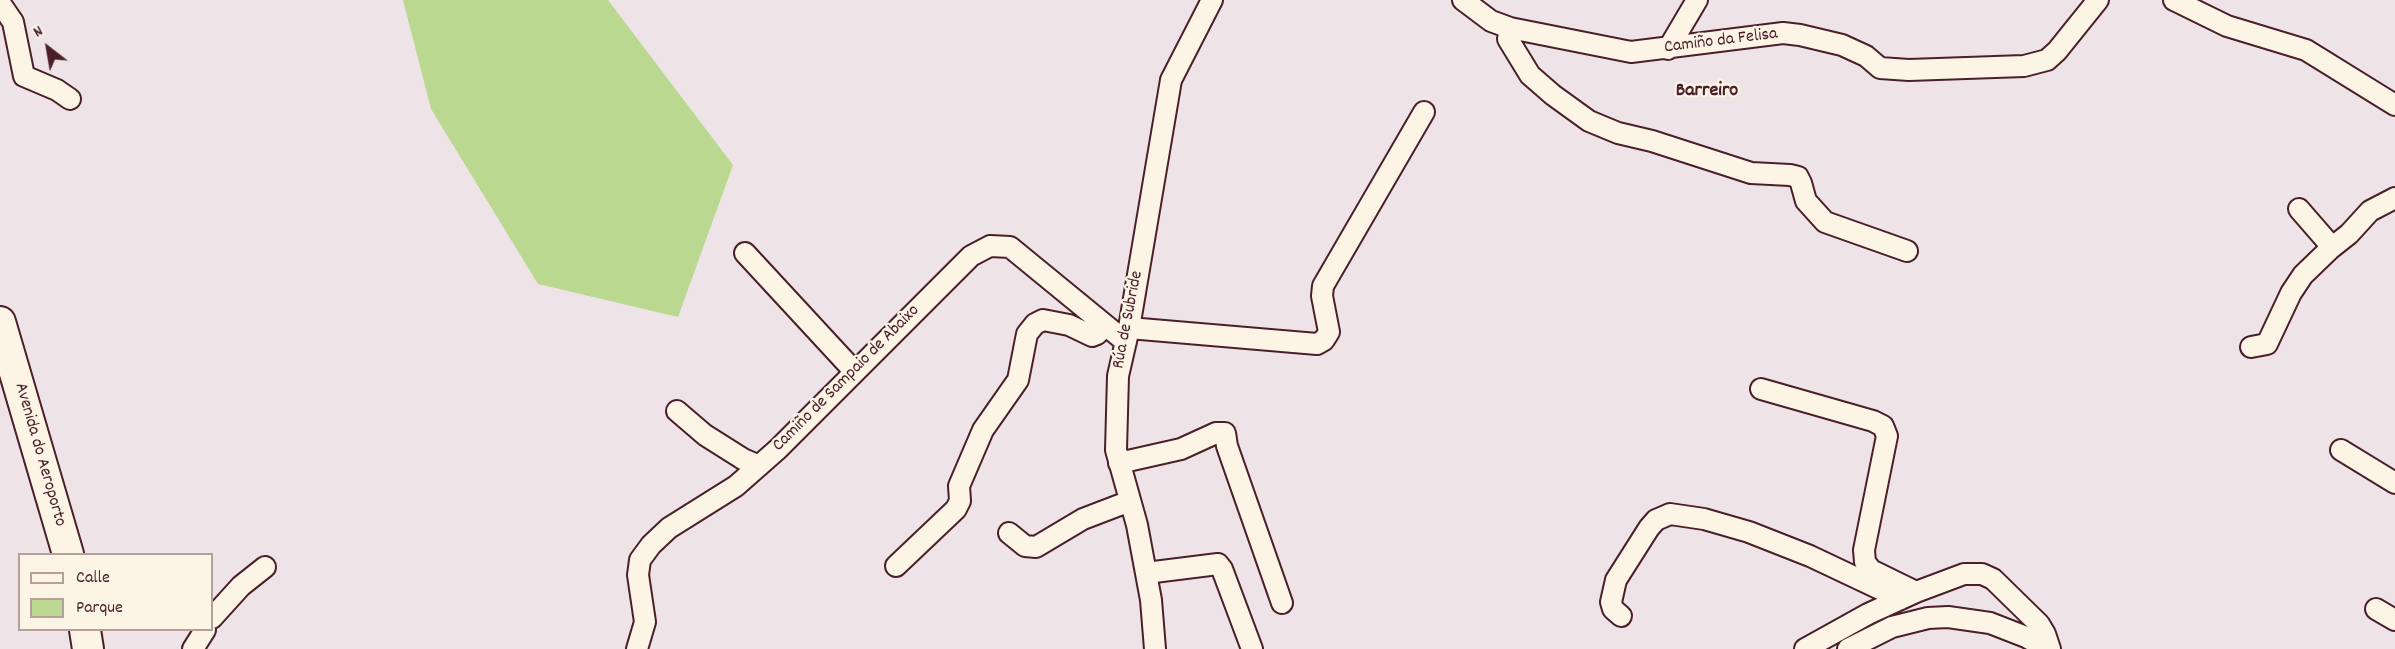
<!DOCTYPE html>
<meta charset="utf-8">
<style>
body{margin:0}
#map{position:relative;width:2395px;height:649px;overflow:hidden;background:#eee4e7;font-family:Dekko,sans-serif}
canvas{display:block}
.legend{position:absolute;left:18px;top:553px;width:195px;height:78px;box-sizing:border-box;background:#fcf5e5;border:2px solid #b59f9b;margin:0;padding:8px 10px;list-style:none;font-size:18px;color:#4a1f2b}
.legend li{display:flex;align-items:center;gap:12px;height:30px}
.legend b{width:30px;border:2px solid #b59f9b}
.north{position:absolute;left:18px;top:18px;width:60px;height:60px;-webkit-text-stroke:4px #fcf5e5;paint-order:stroke;rotate:329deg;font-size:16px;font-weight:700;line-height:24px;text-align:center;color:#4a1f2b}
.north::after{content:'';display:block;margin:auto;width:21px;height:27px;background:#4a1f2b;clip-path:polygon(50% 0,100% 100%,50% 72%,0 100%)}
</style>
<div id="map">
<canvas width="2395" height="649"></canvas>
<ul class="legend">
<li><b style="height:8px;background:#fcf5e5"></b>Calle</li>
<li><b style="height:16px;background:#bbd890"></b>Parque</li>
</ul>
<div class="north">N</div>
</div>
<script>
const ctx = document.querySelector('canvas').getContext('2d');
ctx.lineJoin = 'round';
function fill(path, color) { ctx.fillStyle = color; ctx.fill(path, 'evenodd'); }
const poly = rows => new Path2D(rows.map(r => 'M' + r).join(''));
function strokePath(path, color, width, dash) { ctx.strokeStyle = color; ctx.lineWidth = width; ctx.lineCap = dash ? 'butt' : 'round'; ctx.setLineDash(dash || []); ctx.stroke(path); }
function label(font, color, halo, rows, align = 'center') {
  ctx.font = font + ' Dekko,sans-serif'; ctx.lineWidth = 4.5; ctx.setLineDash([]); ctx.textBaseline = 'middle'; ctx.strokeStyle = halo; ctx.fillStyle = color; for (const [text, x, y, turn = 0] of rows) {
    ctx.save(); ctx.translate(x, y); ctx.rotate((+turn || 0) * Math.PI / 180); ctx.textAlign = isNaN(turn) ? turn : align; if (halo) ctx.strokeText(text, 0, 0); ctx.fillText(text, 0, 0); ctx.restore();
  }
}
const green = poly([
 [403,0,608,0,733,165,678,317,538,284,431,109]
]);
const minor = poly([
 [1463,0,1491,21,1510,28,1631,52,1783,33,1800,35,1842,45,1866,56,1880,68,1909,70,2024,66,2047,60,2057,51,2098,0],
 [2174,0,2227,26,2306,50,2395,105],
 [0,3,13,22,24,76,57,90,70,99],
 [1510,28,1508,39,1530,75,1553,95,1589,121,1618,133,1652,141,1751,173,1790,175,1798,177,1801,183,1806,201,1825,222,1907,251],
 [1668,49,1697,0],
 [2299,209,2332,247],
 [745,253,855,372],
 [1129,328,1317,344,1324,340,1329,332,1322,296,1323,286,1424,112],
 [2251,347,2267,344,2291,293,2303,275,2330,249,2349,234,2370,211,2395,198],
 [1761,389,1873,421,1883,426,1887,436,1864,550,1865,562,1871,570,1916,592],
 [677,411,705,435,743,459,759,466],
 [2341,450,2395,483],
 [1119,463,1181,449,1216,433,1225,433,1227,446,1282,603],
 [1009,533,1025,546,1036,547,1083,519,1130,501],
 [896,566,956,509,960,501,959,486,983,430,1018,380,1027,334,1035,324,1043,320,1069,325,1092,336,1097,334,1105,325],
 [1146,573,1218,564,1222,569,1252,649],
 [2376,609,2395,620],
 [1621,616,1613,609,1611,602,1616,580,1649,528,1656,520,1670,514,1704,519,1749,532,1810,556,1901,599],
 [212,618,241,586,265,567],
 [193,649,205,630],
 [637,649,645,622,638,575,640,560,651,545,669,528,736,486,778,449,971,256,990,246,1010,247,1126,342],
 [1155,649,1151,600,1137,525,1116,450,1118,376,1129,328,1171,80,1212,0],
 [1805,649,1868,614,1916,592,1964,574,1982,574,1993,579,2039,624,2045,634,2050,649],
 [1848,649,1892,627,1928,618,1948,617,1990,623,2026,637,2048,649]
]);
const primary = poly([
 [0,322,68,554],
 [85,630,88,649]
]);
const streetNames = [
 ["Camiño da Felisa",1721,42,-7],
 ["Rúa de Subride",1129,320,-79],
 ["Camiño de Sampaio de Abaixo",847,379,-45],
 ["Avenida do Aeroporto",39,455,74]
];
const neighbourhoodNames = [
 ["Barreiro",1707,92]
];
fill(green, '#bbd890');
strokePath(minor, '#4a1f2b', 24);
strokePath(primary, '#4a1f2b', 34);
strokePath(minor, '#fcf5e5', 20);
strokePath(primary, '#fcf5e5', 30);
label('18px', '#4a1f2b', '#fcf5e5', streetNames);
label('bold 20px', '#4a1f2b', '#fcf5e5', neighbourhoodNames);
</script>
